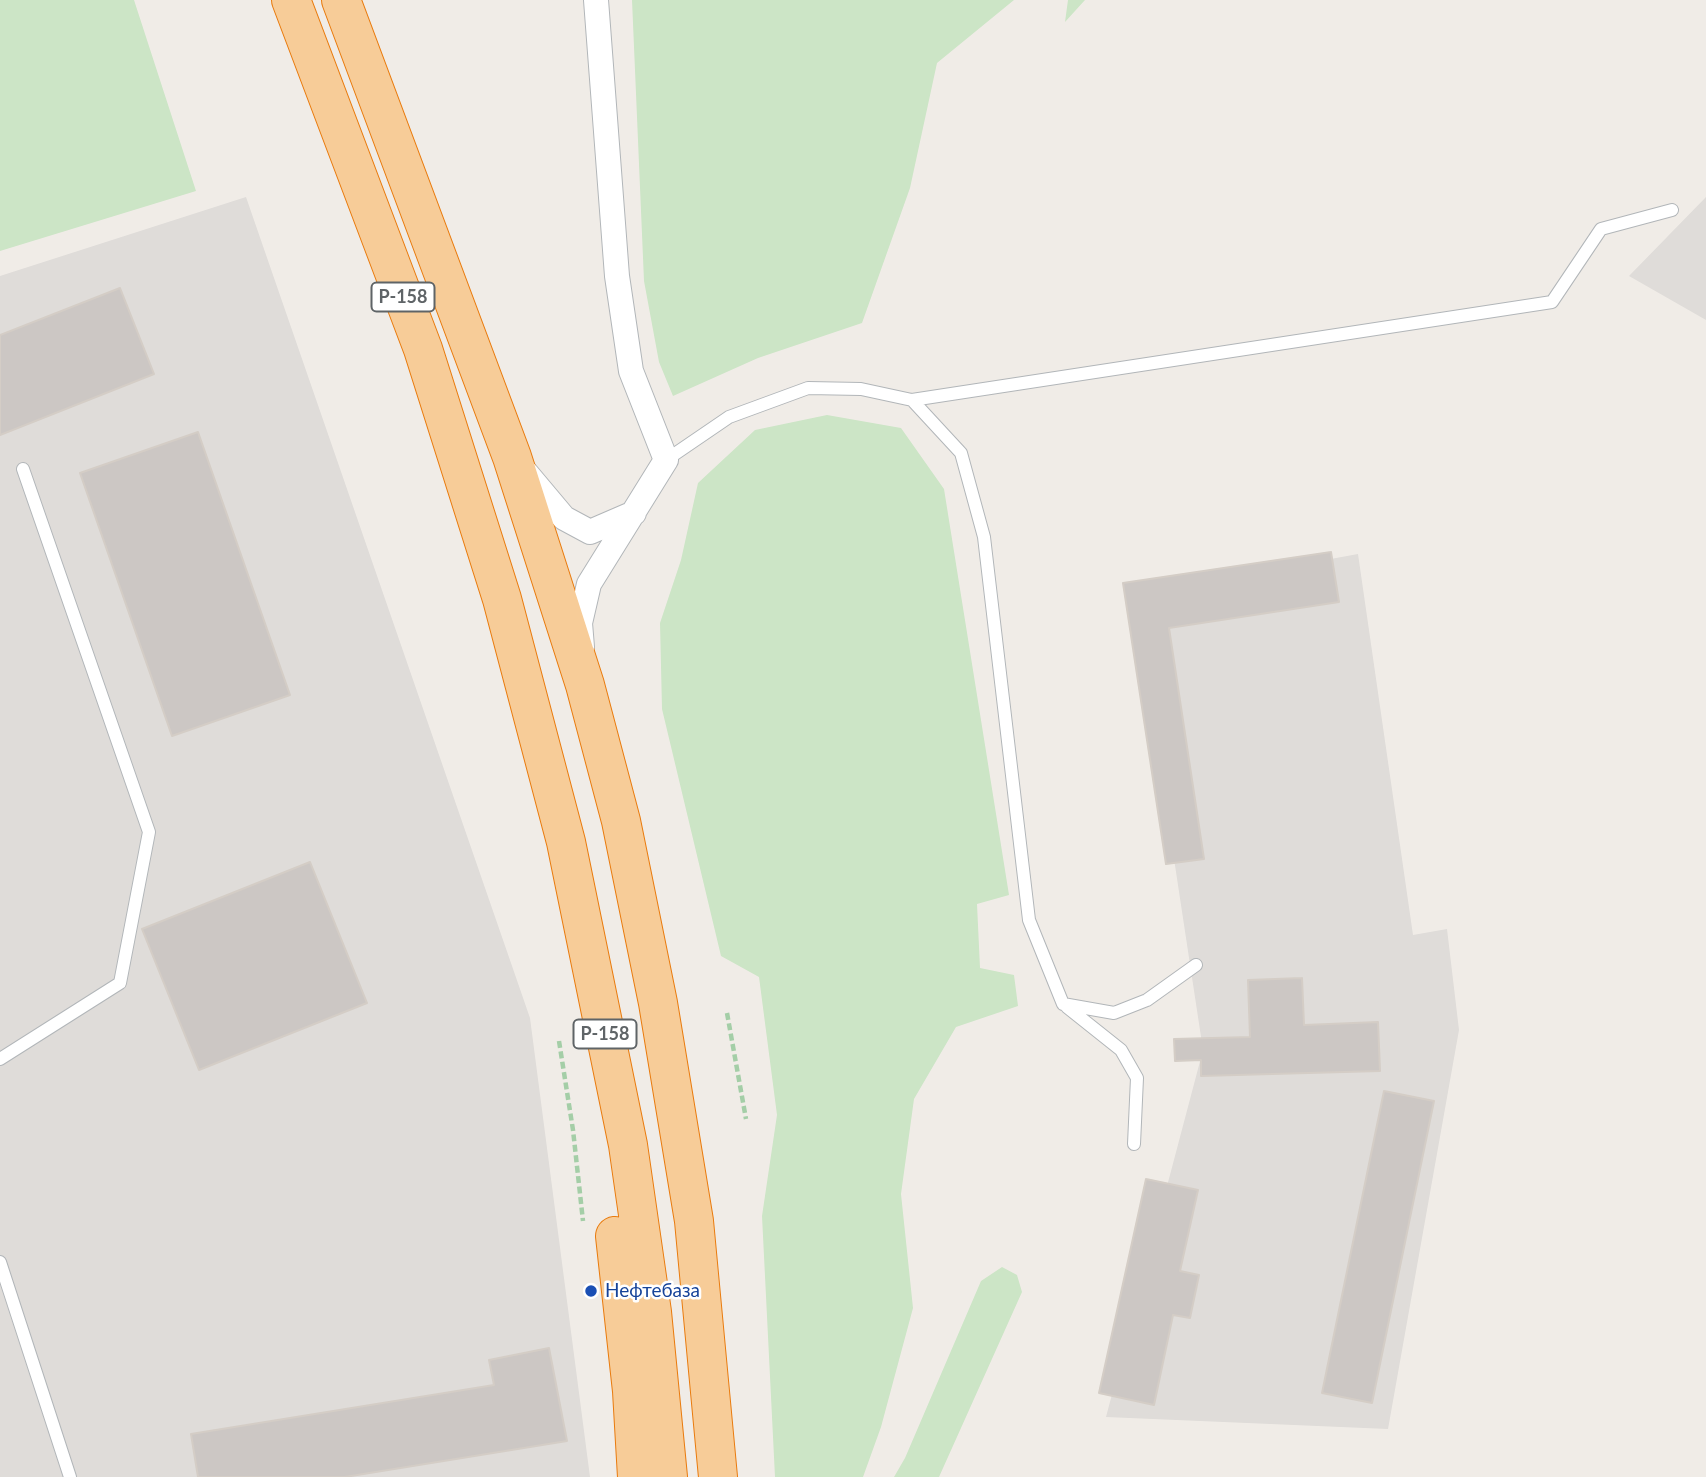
<!DOCTYPE html>
<meta charset="utf-8">
<style>
body{margin:0}
canvas{display:block;background:#f0ece7}
</style>
<canvas width="1706" height="1477"></canvas>
<script>
const ctx = document.querySelector('canvas').getContext('2d');
ctx.lineJoin = 'round';
function fill(path, color) { ctx.fillStyle = color; ctx.fill(path, 'evenodd'); }
const poly = rows => new Path2D(rows.map(r => 'M' + r).join(''));
function strokePath(path, color, width, dash) { ctx.strokeStyle = color; ctx.lineWidth = width; ctx.lineCap = dash ? 'butt' : 'round'; ctx.setLineDash(dash || []); ctx.stroke(path); }
function label(font, color, halo, rows, align = 'center') {
  ctx.font = font + ' Lato,sans-serif'; ctx.lineWidth = 5; ctx.setLineDash([]); ctx.textBaseline = 'middle'; ctx.strokeStyle = halo; ctx.fillStyle = color; for (const [text, x, y, turn = 0] of rows) {
    ctx.save(); ctx.translate(x, y); ctx.rotate((+turn || 0) * Math.PI / 180); ctx.textAlign = isNaN(turn) ? turn : align; if (halo) ctx.strokeText(text, 0, 0); ctx.fillText(text, 0, 0); ctx.restore();
  }
}
const industrial = poly([
 [246,197,530,1018,590,1477,0,1477,0,276],
 [1706,197,1706,320,1629,276],
 [1358,554,1413,935,1447,929,1459,1030,1388,1429,1106,1417,1203,1050,1134,595]
]);
const green = poly([
 [0,0,134,0,196,191,0,251],
 [632,0,1014,0,937,63,910,188,862,323,758,358,673,396,659,362,644,281],
 [1068,0,1085,0,1065,22],
 [827,415,901,428,944,489,1009,895,977,904,980,968,1014,975,1018,1006,956,1027,914,1099,901,1194,913,1308,881,1427,863,1477,775,1477,762,1216,777,1115,759,977,721,956,662,709,660,623,681,560,698,483,755,430],
 [1002,1267,1017,1275,1022,1292,939,1477,894,1477,905,1458,981,1281]
]);
const building = poly([
 [120,288,154,374,0,435,0,335,120,288],
 [198,432,290,695,172,736,80,473,198,432],
 [1331,552,1339,602,1169,628,1204,859,1166,864,1123,583,1331,552],
 [310,862,367,1003,199,1070,142,929,310,862],
 [1302,978,1304,1025,1378,1022,1380,1071,1201,1076,1201,1060,1175,1061,1174,1039,1250,1037,1248,980,1302,978],
 [1384,1091,1434,1101,1372,1403,1322,1393,1384,1091],
 [1146,1179,1198,1190,1180,1271,1199,1275,1190,1318,1173,1315,1154,1405,1099,1393,1146,1179],
 [549,1348,567,1441,345,1477,198,1477,191,1434,494,1385,489,1360,549,1348]
]);
const path = poly([
 [727,1013,746,1119],
 [559,1041,573,1130,583,1221]
]);
const lane = poly([
 [912,400,961,453,984,537,1029,920,1063,1004,1114,1013,1147,1000,1196,965],
 [666,460,729,417,808,388,861,389,912,400,1552,302,1601,229,1672,210],
 [1067,1007,1121,1050,1137,1078,1134,1144],
 [0,1059,120,983,149,832,23,469],
 [0,1262,70,1477]
]);
const street = poly([
 [522,468,564,518,590,532,634,513],
 [582,647,580,623,589,584,666,460,631,371,617,276,596,0]
]);
const highway = poly([
 [291,0,423,349,502,599,566,842,628,1145,652,1312,668,1477],
 [341,0,512,457,585,685,621,821,658,1003,694,1221,718,1477],
 [615,1236,632,1391,637,1477]
]);
const markers = [
 [591,1291,7,"#1a4fb4"]
];
const shields = [
 [403,297,63],
 [605,1034,63]
];
const shieldNames = [
 ["Р-158",403,297],
 ["Р-158",605,1034]
];
const transitNames = [
 ["Нефтебаза",605,1291]
];
fill(industrial, '#dfdcd9');
fill(green, '#cce5c6');
fill(building, '#ccc7c4');
strokePath(building, '#d4cdc6', 2);
strokePath(lane, '#b2b6b9', 14);
strokePath(street, '#b2b6b9', 26);
strokePath(highway, '#e97b0e', 40);
strokePath(path, '#a4cea7', 4.5, [7, 3.5]);
strokePath(lane, '#fff', 12);
strokePath(street, '#fff', 24);
strokePath(highway, '#f7cc98', 38);
for (const [x, y, r, color] of markers) { const dot = new Path2D(); dot.arc(x, y, r, 0, 2 * Math.PI); ctx.fillStyle = color; ctx.fill(dot); strokePath(dot, '#fff', 2.5); }
for (const [x, y, w] of shields) { const box = new Path2D(); box.roundRect(x - w / 2, y - 14.5, w, 29, 5); ctx.fillStyle = '#fff'; ctx.fill(box); strokePath(box, '#5f6467', 2); }
label('bold 18px', '#5f6467', null, shieldNames);
label('19px', '#164399', '#fff', transitNames, 'left');
</script>
